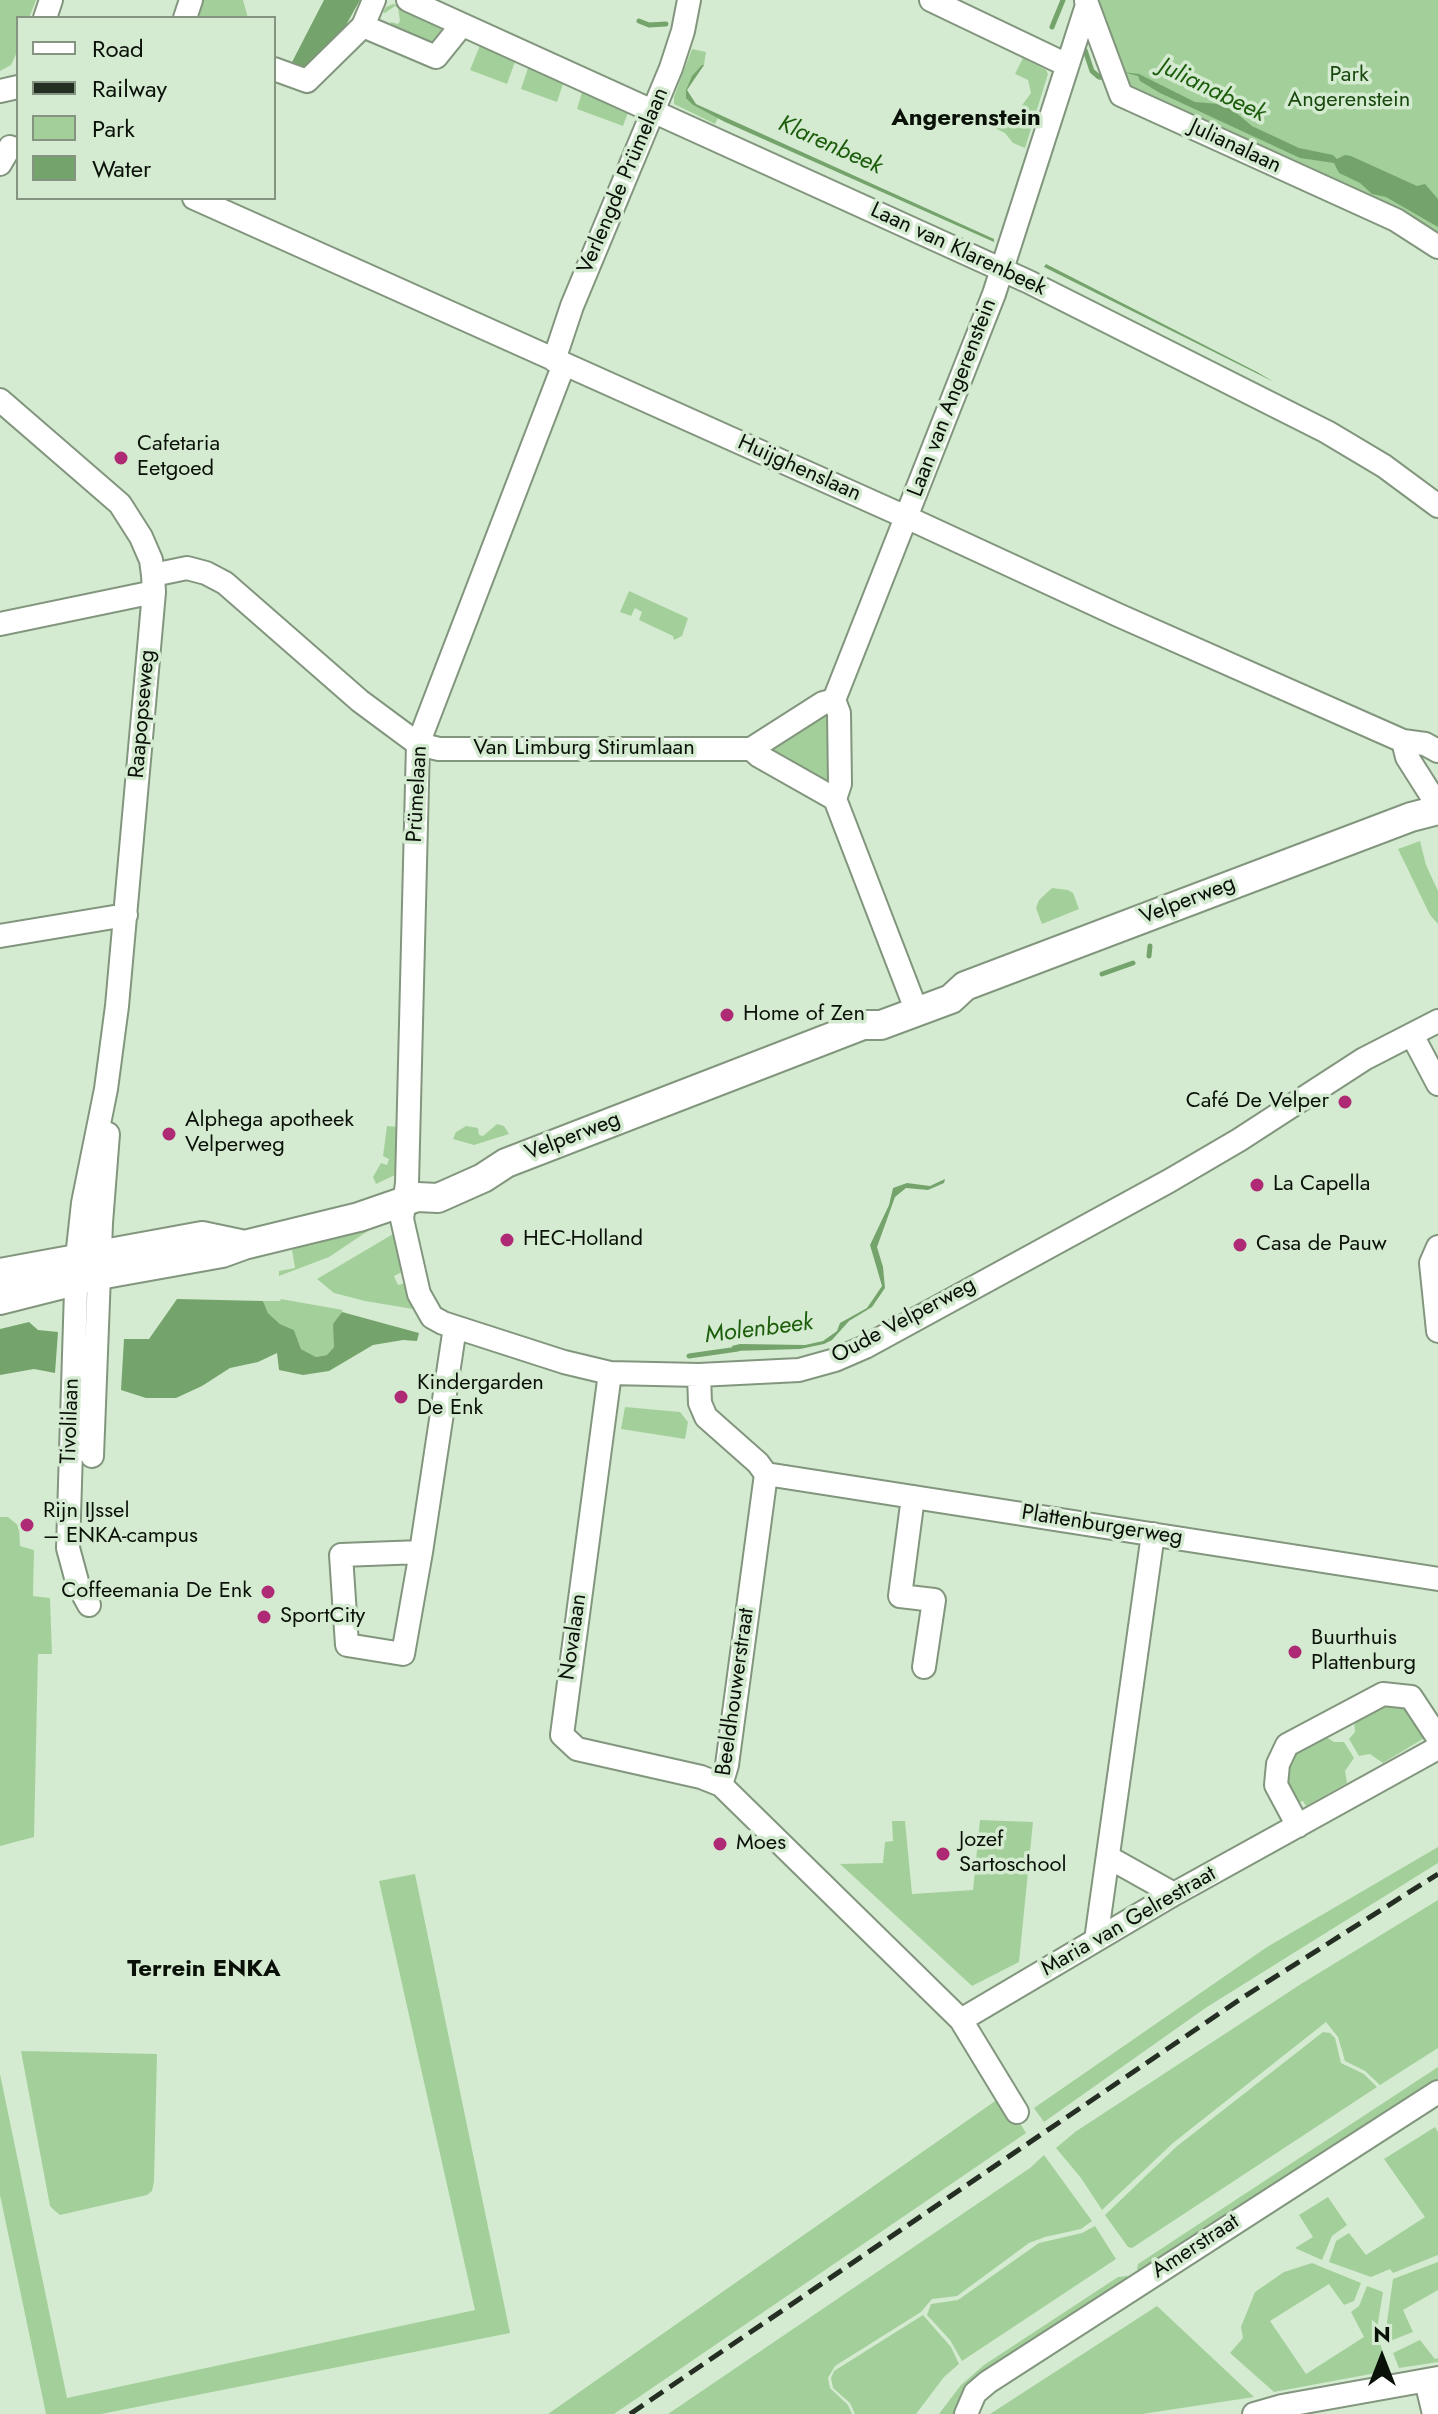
<!DOCTYPE html>
<meta charset="utf-8">
<style>
body{margin:0}
#map{position:relative;width:1438px;height:2414px;overflow:hidden;background:#d5ebd1;font-family:Jost,sans-serif}
canvas{display:block}
.legend{position:absolute;left:16px;top:16px;width:260px;height:184px;box-sizing:border-box;background:#d5ebd1;border:2px solid #849481;margin:0;padding:10px 14px;list-style:none;font-size:24px;color:#0a1108}
.legend li{display:flex;align-items:center;gap:16px;height:40px}
.legend b{width:40px;border:2px solid #849481}
.north{position:absolute;left:1342px;top:2318px;width:80px;height:80px;-webkit-text-stroke:6px #d5ebd1;paint-order:stroke;rotate:0deg;font-size:22px;font-weight:700;line-height:32px;text-align:center;color:#0a1108}
.north::after{content:'';display:block;margin:auto;width:28px;height:36px;background:#0a1108;clip-path:polygon(50% 0,100% 100%,50% 72%,0 100%)}
</style>
<div id="map">
<canvas width="1438" height="2414"></canvas>
<ul class="legend">
<li><b style="height:10px;background:#fff"></b>Road</li>
<li><b style="height:10px;background:#252e23"></b>Railway</li>
<li><b style="height:22px;background:#a3d09a"></b>Park</li>
<li><b style="height:22px;background:#74a46b"></b>Water</li>
</ul>
<div class="north">N</div>
</div>
<script>
const ctx = document.querySelector('canvas').getContext('2d');
ctx.lineJoin = 'round';
function fill(path, color) { ctx.fillStyle = color; ctx.fill(path, 'evenodd'); }
const poly = rows => new Path2D(rows.map(r => 'M' + r).join(''));
function strokePath(path, color, width, dash) { ctx.strokeStyle = color; ctx.lineWidth = width; ctx.lineCap = dash ? 'butt' : 'round'; ctx.setLineDash(dash || []); ctx.stroke(path); }
function label(font, color, halo, rows, align = 'center') {
  ctx.font = font + ' Jost,sans-serif'; ctx.lineWidth = 7; ctx.setLineDash([]); ctx.textBaseline = 'middle'; ctx.strokeStyle = halo; ctx.fillStyle = color; for (const [text, x, y, turn = 0] of rows) {
    ctx.save(); ctx.translate(x, y); ctx.rotate((+turn || 0) * Math.PI / 180); ctx.textAlign = isNaN(turn) ? turn : align; if (halo) ctx.strokeText(text, 0, 0); ctx.fillText(text, 0, 0); ctx.restore();
  }
}
const green = poly([
 [0,0,36,0,29,18,18,18,18,50,11,65,0,71],
 [200,0,243,0,248,18,199,18],
 [1092,0,1438,0,1438,236,1130,88],
 [393,4,401,6,448,27,434,43,389,28,391,22,398,24,400,21,398,8,395,6,385,13,383,12,386,7],
 [481,43,516,59,507,84,470,70],
 [692,49,706,52,704,65,686,90,693,105,718,118,715,124,674,104,674,97],
 [1023,58,1046,70,1048,74,1025,148,1013,143,1005,133,985,123,988,117,992,118,995,115,1005,119,1015,115,1031,93,1028,80,1015,74],
 [529,65,564,81,557,102,521,89],
 [583,89,629,110,623,126,577,109],
 [629,591,688,618,682,636,674,640,673,636,639,620,642,612,635,608,631,616,620,612],
 [828,710,829,783,772,758,768,745],
 [1420,841,1426,865,1438,891,1438,924,1430,915,1398,849],
 [1052,888,1068,890,1073,893,1079,909,1042,924,1036,908,1039,900],
 [497,1124,504,1126,509,1134,474,1145,453,1139,456,1132,466,1126,478,1128,479,1135,483,1136],
 [387,1126,399,1127,397,1174,376,1184,373,1177,381,1163,387,1165,389,1159,383,1156],
 [369,1223,371,1229,329,1257,279,1276,279,1271,295,1268,292,1250],
 [393,1234,396,1236,404,1271,394,1276,398,1285,406,1283,413,1309,365,1301,334,1293,317,1279],
 [281,1299,343,1310,334,1324,334,1347,327,1355,316,1357,301,1349,294,1330,280,1324,268,1313,263,1301,280,1301],
 [625,1407,680,1412,688,1422,685,1439,621,1429],
 [0,1517,8,1517,19,1526,20,1546,34,1550,33,1596,50,1598,52,1654,38,1654,34,1837,0,1846],
 [1388,1700,1409,1706,1426,1737,1383,1763,1370,1754,1359,1756,1349,1739,1355,1732,1354,1719],
 [1325,1736,1334,1742,1344,1742,1354,1758,1345,1771,1347,1783,1306,1806,1303,1801,1297,1803,1282,1778,1290,1756],
 [980,1820,1033,1822,1019,1962,972,1986,840,1864,883,1863,885,1842,893,1841,892,1821,905,1821,912,1894,973,1890],
 [1438,1847,1438,1863,1207,2007,1044,2122,1034,2108,1267,1947],
 [415,1874,510,2333,101,2414,46,2414,0,2195,0,2074,67,2398,475,2310,379,1881],
 [1438,1900,1438,2048,1380,2085,1365,2071,1345,2061,1338,2037,1326,2022,1173,2143,1102,2210,1081,2178,1056,2148,1075,2132,1301,1984],
 [1323,2032,1330,2033,1335,2038,1341,2063,1364,2074,1377,2087,1132,2248,1128,2247,1105,2215,1176,2147],
 [21,2051,157,2054,154,2181,152,2191,147,2195,60,2215,54,2210,50,2206],
 [1438,2067,1438,2083,1141,2275,1137,2269,1138,2264],
 [998,2099,1015,2115,1026,2133,614,2414,548,2414],
 [1435,2127,1438,2132,1438,2255,1393,2273,1390,2269,1371,2277,1329,2262,1336,2241,1349,2233,1366,2255,1425,2217,1384,2159],
 [1044,2155,1092,2221,1081,2229,1045,2237,1029,2243,957,2296,932,2299,921,2312,835,2366,828,2378,830,2388,848,2405,852,2414,668,2414,1030,2168],
 [1328,2197,1347,2225,1332,2236,1322,2260,1295,2248,1313,2237,1299,2215],
 [1095,2226,1116,2259,962,2361,950,2340,927,2315,931,2304,958,2300,1039,2243,1082,2233],
 [1438,2262,1438,2290,1403,2310,1413,2332,1390,2341,1387,2322,1393,2279],
 [1312,2263,1361,2283,1354,2301,1344,2305,1329,2284,1270,2321,1306,2374,1364,2337,1351,2312,1359,2306,1367,2286,1383,2292,1377,2329,1387,2371,1274,2392,1230,2353,1243,2338,1241,2327,1255,2292,1284,2272],
 [1127,2276,1132,2281,959,2414,939,2414,961,2385,984,2365,1118,2277],
 [1157,2306,1254,2397,1142,2414,990,2414],
 [923,2315,951,2347,959,2364,944,2377,916,2414,855,2414,850,2403,833,2388,831,2378,834,2371],
 [1420,2340,1435,2359,1438,2358,1438,2362,1399,2368,1393,2353]
]);
const water = poly([
 [324,0,360,0,341,34,309,66,300,69,290,66],
 [702,65,704,65,687,90,696,104,961,224,994,239,994,242,725,122,693,105,686,98,686,90,692,76],
 [1123,72,1139,74,1195,102,1219,104,1234,111,1252,126,1299,148,1333,155,1337,159,1345,155,1351,156,1417,186,1425,184,1438,199,1438,227,1386,197,1372,194,1360,183,1339,173,1334,163,1300,158,1160,93,1140,81,1138,76],
 [1046,264,1257,372,1274,382,1044,267],
 [945,1179,944,1183,928,1190,906,1188,895,1197,877,1247,883,1267,885,1288,872,1307,849,1321,832,1340,824,1344,800,1349,733,1351,732,1346,740,1344,805,1345,823,1341,837,1331,840,1323,867,1308,882,1286,870,1245,889,1205,893,1188,907,1183,930,1186],
 [177,1299,263,1301,268,1313,280,1324,294,1330,301,1349,316,1357,327,1355,334,1347,333,1324,342,1312,419,1333,417,1341,403,1340,373,1345,329,1371,303,1375,279,1370,277,1353,258,1362,230,1368,202,1386,176,1398,146,1398,121,1390,124,1339,149,1339],
 [29,1322,38,1330,58,1332,55,1373,34,1369,0,1375,0,1329]
]);
const stream = poly([
 [639,21,649,25,666,24],
 [1052,27,1063,0],
 [1085,50,1092,71,1099,77,1105,78],
 [1149,956,1150,946],
 [1102,974,1133,963],
 [689,1356,738,1349]
]);
const minor = poly([
 [374,0,363,26,436,57,461,26],
 [408,0,1029,282,1327,432,1384,466,1438,506],
 [931,0,1067,65],
 [1086,1,1121,95,1396,220,1438,247],
 [45,18,51,0],
 [185,18,191,0],
 [274,69,307,81,363,26],
 [0,91,18,87],
 [0,164,10,147],
 [194,198,906,517,1118,615,1403,741,1425,744,1438,751],
 [554,360,572,306,671,68,683,31,689,0],
 [564,364,418,744,407,1183,402,1219,419,1294,432,1317,443,1323,564,1362,610,1373,699,1375,799,1370,835,1360,865,1347,1169,1181,1239,1140,1364,1059,1438,1021],
 [0,400,120,504,141,537,151,560,153,575,154,592,117,1006,106,1089,83,1203,77,1258,68,1548,78,1585,89,1605],
 [153,575,187,568,206,573,225,583,360,701,418,744,439,749,751,749],
 [0,624,154,592],
 [834,700,994,294,1087,5],
 [1403,741,1407,757,1433,798,1438,802],
 [751,749,759,756,835,799,840,784,839,713,834,700],
 [751,749,823,703,834,700],
 [835,799,917,1012],
 [0,936,126,915],
 [1412,1035,1438,1084],
 [1438,1247,1431,1263,1438,1331],
 [610,1373,562,1735,577,1749,701,1777,721,1785],
 [699,1375,700,1403,706,1417,758,1463,766,1474,727,1765,721,1785,961,2020,1017,2112],
 [92,1456,101,1223,108,1134],
 [766,1474,1438,1579],
 [913,1497,900,1596,934,1600,924,1667],
 [421,1552,341,1555,347,1645,403,1654,421,1552,455,1327],
 [1298,1826,1276,1785,1278,1764,1287,1745,1383,1694,1411,1697,1438,1738],
 [1108,1857,1174,1894],
 [1096,1940,1153,1534],
 [961,2020,1174,1894,1438,1748],
 [1426,2381,1434,2414],
 [966,2414,975,2393,988,2382,1438,2092],
 [1254,2414,1282,2406,1438,2378]
]);
const major = poly([
 [0,1273,202,1236,240,1244],
 [0,1300,99,1275,222,1253,244,1245,359,1217,417,1197,438,1198,483,1178,506,1163,863,1025,881,1025,951,999,965,986,1411,817,1438,810]
]);
const rail = poly([
 [630,2414,1245,1996,1438,1874]
]);
const markers = [
 [121,458,8,"#ae2a74"],
 [727,1015,8,"#ae2a74"],
 [1345,1102,8,"#ae2a74"],
 [169,1134,8,"#ae2a74"],
 [1257,1185,8,"#ae2a74"],
 [507,1240,8,"#ae2a74"],
 [1240,1245,8,"#ae2a74"],
 [401,1397,8,"#ae2a74"],
 [27,1525,8,"#ae2a74"],
 [268,1592,8,"#ae2a74"],
 [264,1617,8,"#ae2a74"],
 [1295,1652,8,"#ae2a74"],
 [720,1844,8,"#ae2a74"],
 [943,1854,8,"#ae2a74"]
];
const parkNames = [
 ["Park",1349,76],
 ["Angerenstein",1349,101]
];
const streetNames = [
 ["Julianalaan",1235,147,25],
 ["Verlengde Prümelaan",624,181,-67],
 ["Laan van Klarenbeek",958,250,25],
 ["Laan van Angerenstein",953,398,-69],
 ["Huijghenslaan",799,469,24],
 ["Raapopseweg",143,714,-85],
 ["Van Limburg Stirumlaan",584,749],
 ["Prümelaan",418,794,-87],
 ["Velperweg",1188,901,-21],
 ["Velperweg",573,1137,-21],
 ["Oude Velperweg",904,1321,-28],
 ["Tivolilaan",71,1421,-88],
 ["Plattenburgerweg",1102,1526,9],
 ["Novalaan",574,1637,-82],
 ["Beeldhouwerstraat",736,1692,-82],
 ["Maria van Gelrestraat",1129,1922,-30],
 ["Amerstraat",1196,2247,-33]
];
const poiNames = [
 ["Cafetaria",137,445],
 ["Eetgoed",137,470],
 ["Home of Zen",743,1015],
 ["Café De Velper",1329,1102,"right"],
 ["Alphega apotheek",185,1121],
 ["Velperweg",185,1146],
 ["La Capella",1273,1185],
 ["HEC-Holland",523,1240],
 ["Casa de Pauw",1256,1245],
 ["Kindergarden",417,1384],
 ["De Enk",417,1409],
 ["Rijn IJssel",43,1512],
 ["– ENKA-campus",43,1537],
 ["Coffeemania De Enk",252,1592,"right"],
 ["SportCity",280,1617],
 ["Buurthuis",1311,1639],
 ["Plattenburg",1311,1664],
 ["Jozef",959,1841],
 ["Sartoschool",959,1866],
 ["Moes",736,1844]
];
const waterNames = [
 ["Julianabeek",1212,91,26],
 ["Klarenbeek",830,146,24],
 ["Molenbeek",759,1330,-7]
];
const neighbourhoodNames = [
 ["Angerenstein",966,119],
 ["Terrein ENKA",204,1970]
];
fill(green, '#a3d09a');
fill(water, '#74a46b');
strokePath(stream, '#74a46b', 5);
strokePath(minor, '#82967e', 26);
strokePath(major, '#82967e', 32);
strokePath(minor, '#fff', 22);
strokePath(major, '#fff', 28);
strokePath(rail, '#252e23', 5, [16, 8]);
for (const [x, y, r, color] of markers) { const dot = new Path2D(); dot.arc(x, y, r, 0, 2 * Math.PI); ctx.fillStyle = color; ctx.fill(dot); strokePath(dot, '#d5ebd1', 3); }
label('22px', '#18480d', '#d5ebd1', parkNames);
label('22px', '#0a1108', '#d5ebd1', streetNames);
label('22px', '#0a1108', '#d5ebd1', poiNames, 'left');
label('italic 24px', '#1c5d0c', '#d5ebd1', waterNames);
label('bold 24px', '#0a1108', '#d5ebd1', neighbourhoodNames);
</script>
